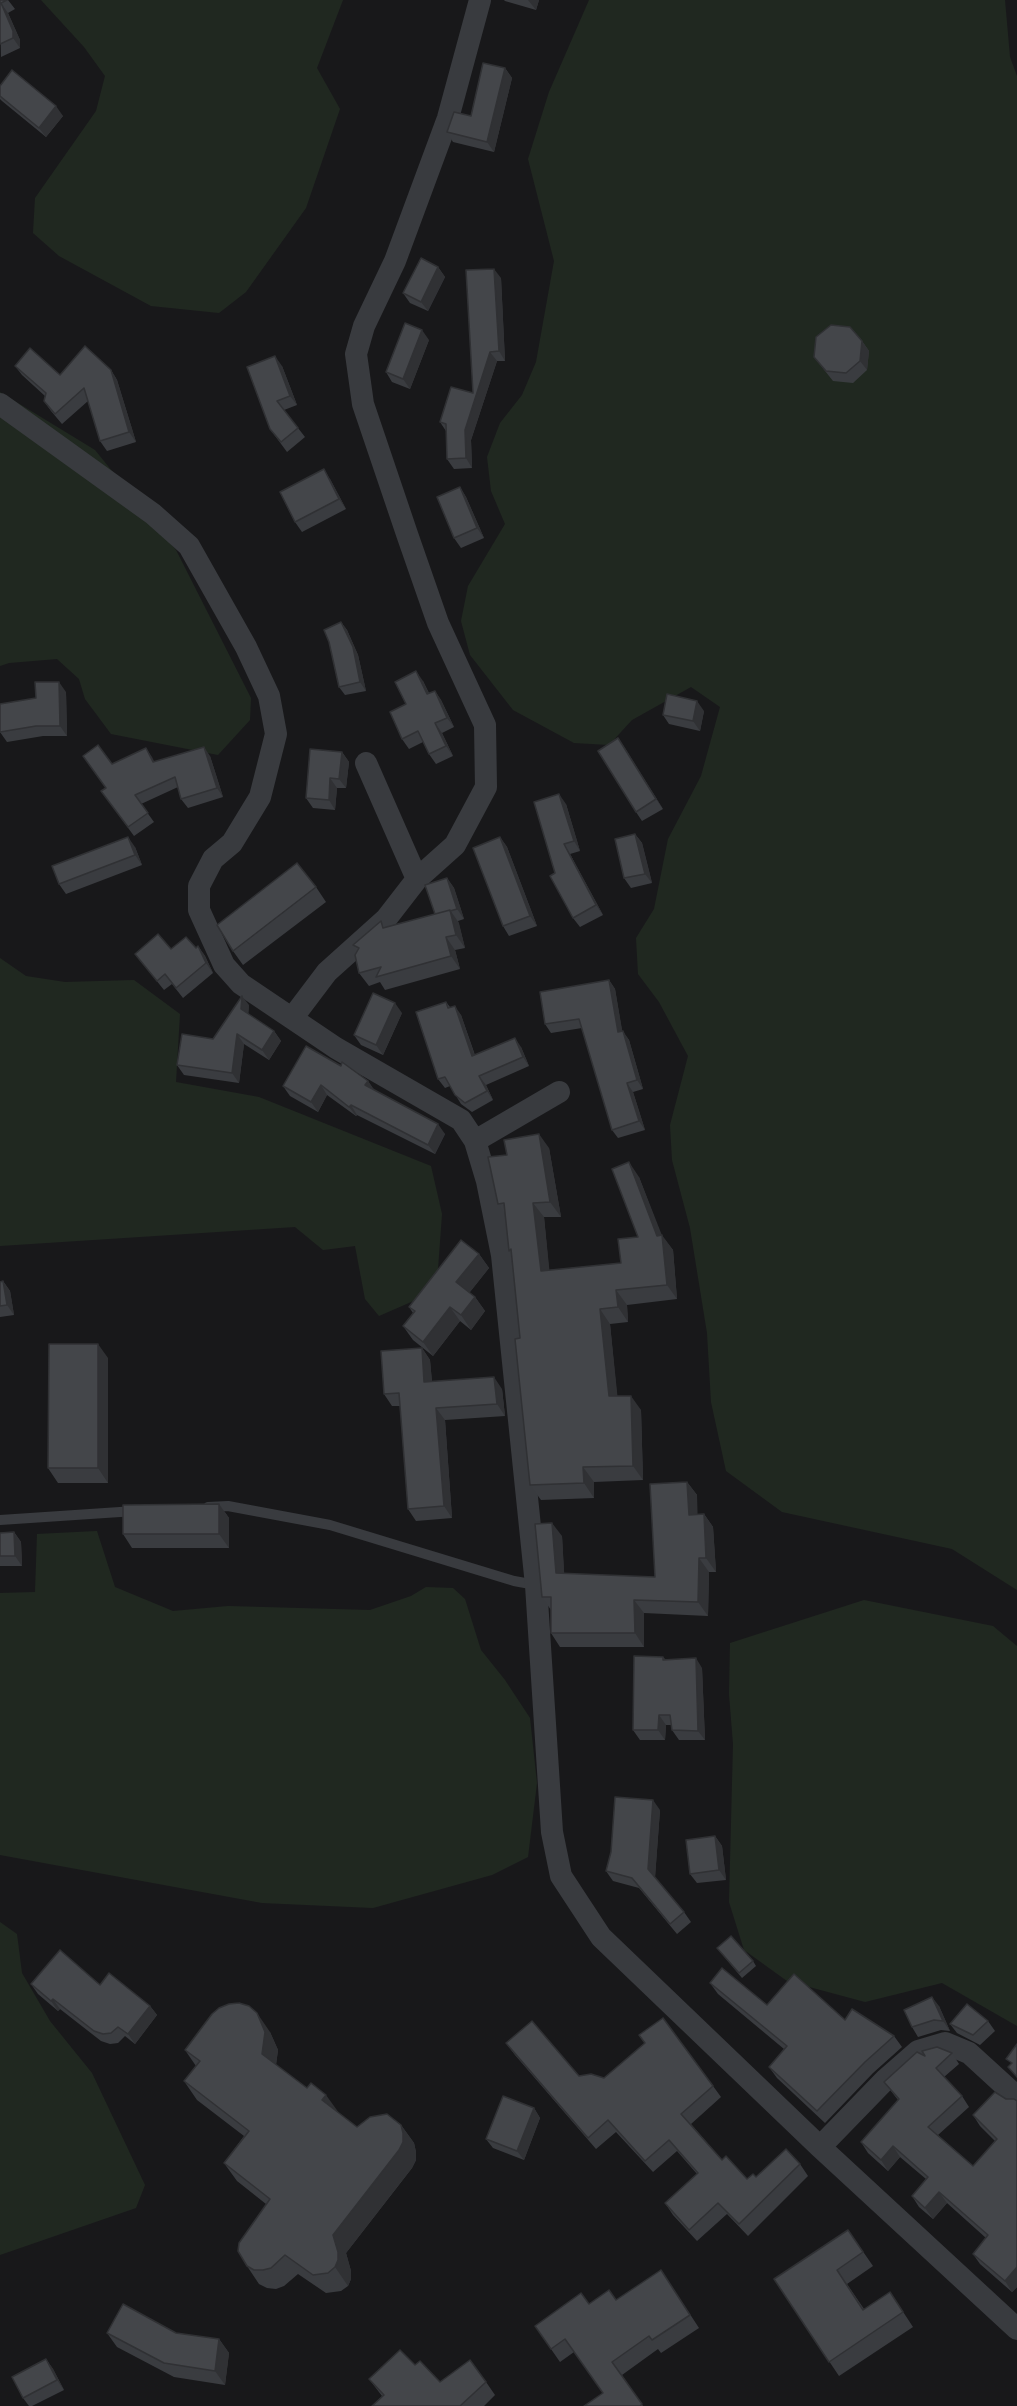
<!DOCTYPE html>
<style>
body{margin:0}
canvas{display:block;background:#18181a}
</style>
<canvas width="1017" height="2406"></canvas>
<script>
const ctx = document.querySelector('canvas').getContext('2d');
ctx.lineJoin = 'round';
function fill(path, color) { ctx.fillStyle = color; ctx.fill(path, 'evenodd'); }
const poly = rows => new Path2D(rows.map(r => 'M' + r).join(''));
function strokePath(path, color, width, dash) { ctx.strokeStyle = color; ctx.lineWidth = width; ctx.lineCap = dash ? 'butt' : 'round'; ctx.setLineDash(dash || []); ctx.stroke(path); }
const green = poly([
 [41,0,343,0,317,68,340,109,306,208,246,292,219,313,151,306,59,256,33,233,35,198,96,111,105,76,84,47],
 [589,0,1005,0,1010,57,1017,76,1017,1590,952,1549,782,1512,726,1471,711,1402,707,1333,690,1228,672,1160,670,1125,688,1056,659,1002,638,974,636,938,654,909,668,839,701,776,720,707,691,687,632,720,609,745,574,743,513,710,470,655,461,621,468,586,505,524,491,491,487,457,500,423,522,395,536,362,554,261,528,159,549,92],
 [0,392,95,450,176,550,251,698,250,720,218,755,111,734,85,699,79,679,57,659,9,663,0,666],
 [0,958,26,976,65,982,134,980,180,1014,176,1082,259,1097,431,1166,442,1214,438,1269,418,1299,379,1316,365,1299,355,1246,323,1250,295,1227,0,1246],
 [97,1531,115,1587,173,1611,228,1606,370,1610,411,1596,426,1587,453,1588,465,1599,481,1650,505,1680,530,1718,537,1783,528,1857,492,1875,373,1908,262,1903,0,1855,0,1593,35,1592,37,1534],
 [864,1600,993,1626,1017,1646,1017,2026,942,1983,865,2002,787,1981,744,1950,729,1902,733,1744,729,1694,730,1643],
 [0,1922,17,1934,22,1973,50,2021,92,2073,145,2185,136,2208,0,2255]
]);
const lane = poly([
 [208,1507,228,1506,330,1525,514,1581,536,1585],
 [0,1520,135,1511]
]);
const street = poly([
 [0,404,153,514,189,546,246,647,269,696,276,734,260,797,232,843,213,859,199,886,199,910,224,965,241,984,336,1048,461,1120,475,1141,487,1181,502,1255,536,1585,552,1832,561,1876,601,1937,820,2147,1017,2329],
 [366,763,417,879],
 [293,1017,327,972,386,919,417,879,455,845,486,787,485,725,438,623,407,534,363,404,356,354,364,326,395,261,448,118,480,0],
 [475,1141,559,1092],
 [820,2147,886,2079,918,2051,945,2043,969,2053,1017,2097]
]);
const wall = poly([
 [0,0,8,0,15,9,8,13,20,40,20,48,1,57],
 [504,0,539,0,536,10,505,1],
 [505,68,512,78,494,152,453,142,447,132,471,116],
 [0,86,63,116,46,137,2,101,0,99],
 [438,267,445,277,428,311,410,303,403,293],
 [501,278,505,361,497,361,471,440,472,468,454,469,447,459,446,431,440,422,473,393],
 [429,340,410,389,392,382,386,372],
 [862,341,869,351,867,370,853,383,833,381,814,357],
 [15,366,60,375,111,370,117,380,136,442,107,451,100,441,88,401,62,424,51,411,44,401,45,396,22,375],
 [282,366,297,405,284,410,305,437,287,452,270,429],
 [330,479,346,509,302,532,295,522],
 [460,487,466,497,484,538,461,548,454,538],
 [341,622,347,630,358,655,366,691,345,695,339,687,329,642],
 [423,681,429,693,435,691,441,700,454,727,442,733,453,756,436,764,429,754,423,742,409,749,402,739,406,704],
 [66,692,67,736,43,736,7,742,0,732,36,698],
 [704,711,700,731,669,724,663,715],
 [618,738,663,809,642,821,636,812],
 [146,748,154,762,210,756,223,797,188,808,181,799,178,787,141,804,154,822,134,836,101,791,106,788,112,764],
 [342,752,349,762,346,788,337,788,335,810,313,808,306,798],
 [566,804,580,851,570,854,603,915,580,927,573,918,555,873],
 [635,834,642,843,652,883,631,888,624,878],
 [500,837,507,847,537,926,509,936,503,926],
 [135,847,142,865,66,894,59,884],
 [447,878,454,888,464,919,458,921,465,948,455,950,460,969,385,990,380,982,369,986,359,973,357,951,353,945,381,921,386,927,435,914],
 [316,887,326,902,243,965,233,951],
 [198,946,205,956,213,973,183,998,172,984,164,990,135,954,171,949,196,948],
 [609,980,615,989,622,1031,629,1040,643,1089,633,1092,645,1130,618,1138,612,1130,582,1028,551,1033,545,1024],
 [446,1002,450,1007,461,1015,475,1055,521,1047,529,1066,486,1085,493,1100,472,1112,461,1104,450,1086,445,1088,438,1079],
 [249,1005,248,1014,274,1031,281,1041,269,1060,244,1044,239,1083,184,1075,177,1065,213,1039],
 [402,1013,383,1055,361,1045,354,1035],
 [341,1066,368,1081,374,1090,445,1134,435,1154,357,1115,356,1116,327,1095,318,1112,290,1096,283,1086],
 [549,1148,561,1217,544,1217,549,1270,621,1263,638,1237,639,1177,661,1235,673,1250,677,1299,627,1305,628,1322,610,1324,617,1396,641,1410,643,1480,594,1482,594,1498,541,1500,530,1485,520,1338,511,1254,505,1214,498,1204,507,1155],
 [479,1254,489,1268,469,1293,475,1297,485,1311,471,1330,460,1321,433,1356,413,1340,403,1326,413,1313,409,1307],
 [3,1281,10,1291,14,1315,0,1317,0,1282],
 [422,1348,430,1360,432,1382,502,1389,505,1416,445,1420,452,1518,416,1521,408,1509,400,1406,392,1406,384,1394],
 [108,1358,108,1483,58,1483,48,1468],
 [687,1482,697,1495,697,1514,704,1514,713,1527,716,1572,709,1572,708,1616,644,1613,644,1647,560,1647,551,1633,551,1610,542,1597,562,1536,564,1574,655,1577],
 [219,1504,229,1518,229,1548,132,1548,123,1534],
 [14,1532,21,1542,22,1566,0,1566,0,1533],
 [663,1657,665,1659,702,1668,705,1740,679,1740,672,1730,671,1725,666,1725,665,1740,640,1740,633,1730],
 [660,1810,655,1877,684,1912,691,1922,677,1934,639,1888,613,1881,606,1871],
 [715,1836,722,1846,726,1880,697,1883,690,1874],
 [717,1948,753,1961,756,1966,742,1978],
 [710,1983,767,2005,845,2020,894,2036,902,2047,873,2073,825,2123,777,2078,769,2067,784,2049,718,1994],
 [31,1984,100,1985,150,2006,157,2015,135,2044,125,2036,118,2043,110,2044,101,2041,60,2009,58,2011,38,1994],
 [939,2006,950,2031,941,2030,918,2037,912,2027],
 [988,2021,995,2031,980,2045,957,2033,950,2024],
 [270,2032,278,2050,276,2065,357,2127,401,2125,414,2143,416,2152,416,2160,412,2168,346,2253,351,2271,351,2279,348,2286,341,2291,326,2293,298,2274,284,2286,276,2289,267,2288,259,2284,247,2266,266,2204,237,2181,224,2163,244,2136,197,2100,184,2081,196,2066,185,2050],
 [506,2043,579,2076,713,2086,721,2097,691,2124,722,2160,747,2179,800,2164,808,2176,748,2236,727,2214,697,2241,673,2215,665,2203,697,2174,677,2151,653,2172,616,2132,596,2149,515,2055],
 [952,2053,959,2064,944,2077,962,2096,969,2107,938,2135,973,2166,995,2141,980,2126,973,2115,1006,2099,1017,2101,1017,2287,1012,2292,980,2264,973,2254,986,2238,947,2203,933,2219,919,2207,912,2196,926,2179,900,2157,888,2171,868,2153,861,2142,898,2100,884,2082,925,2056],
 [534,2108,540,2118,524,2160,493,2148,486,2139],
 [848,2230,873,2266,847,2284,864,2309,890,2292,913,2327,839,2376,774,2279],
 [661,2270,699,2328,661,2353,658,2349,622,2375,643,2406,584,2406,603,2393,574,2352,560,2362,535,2326,589,2304,616,2300],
 [107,2333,176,2333,219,2339,229,2353,225,2385,174,2377,117,2347],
 [46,2359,53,2369,64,2390,32,2406,29,2406,23,2398],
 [415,2365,440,2382,486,2382,495,2395,484,2406,372,2406,382,2396,369,2379]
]);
const shadedWall = poly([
 [528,0,539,0,536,10],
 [1,3,8,13,20,40,20,48,13,38],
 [505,68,512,78,494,152,487,142],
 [56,106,63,116,46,137,39,128],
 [438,267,445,277,428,311,421,302],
 [494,269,501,278,505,361,499,351],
 [422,330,429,340,410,389,403,379],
 [862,341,869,351,867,370,860,361],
 [490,352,497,361,471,440,472,468,466,458,465,430],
 [275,356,282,366,297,405,290,396],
 [111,370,117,380,136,442,129,432],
 [324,469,330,479,346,509,339,499],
 [460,487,466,497,484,538,477,528],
 [341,622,347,630,358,655,366,691,360,682],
 [416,671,423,681,434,704,427,694],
 [59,682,66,692,67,736,60,726],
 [435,691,441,700,454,727,447,718],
 [697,701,704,711,700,731,693,721],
 [435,723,442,733,453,756,446,746],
 [618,738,625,748,663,809,656,799],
 [204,747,210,756,223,797,217,788],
 [146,748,152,757,159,771,153,762],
 [342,752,349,762,346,788,339,779],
 [330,778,337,788,335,810,329,800],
 [559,794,566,804,580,851,574,841],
 [635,834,642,843,652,883,645,874],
 [128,837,135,847,142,865,135,855],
 [500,837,507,847,537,926,530,916],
 [564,844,570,854,603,915,596,905],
 [447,878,454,888,464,919,457,909],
 [450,910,459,923,465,948,456,935],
 [446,937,455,950,460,969,451,956],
 [198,946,205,956,213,973,206,963],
 [609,980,615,989,624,1041,618,1032],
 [242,996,249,1005,248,1019,241,1009],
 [395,1003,402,1013,383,1055,376,1045],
 [455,1006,461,1015,478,1065,472,1056],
 [274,1031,281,1041,269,1060,262,1050],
 [623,1031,629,1040,643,1089,637,1080],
 [237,1034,244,1044,239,1083,232,1073],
 [515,1038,521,1047,529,1066,523,1057],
 [479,1076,486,1085,493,1100,487,1091],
 [368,1081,375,1091,365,1085],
 [627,1083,633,1092,645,1130,639,1121],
 [321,1085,327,1095,318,1112,311,1102],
 [351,1105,357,1115,356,1116,349,1107],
 [438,1124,445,1134,435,1154,428,1145],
 [539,1134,549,1148,561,1217,550,1202],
 [629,1162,639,1177,663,1238,662,1235,673,1250,677,1299,667,1285,657,1236],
 [533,1203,544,1217,551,1286,541,1271],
 [479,1254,489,1268,466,1297,456,1282],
 [3,1281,10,1291,14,1315,7,1305],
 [616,1290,627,1305,628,1322,618,1307],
 [475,1297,485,1311,471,1330,461,1315],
 [450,1307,460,1321,433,1356,423,1342],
 [600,1309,610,1324,619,1411,609,1396],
 [98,1344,108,1358,108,1483,98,1468],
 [422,1348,430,1360,433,1394,424,1382],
 [494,1377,502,1389,505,1416,497,1404],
 [631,1396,641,1410,643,1480,633,1466],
 [436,1408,445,1420,452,1518,444,1506],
 [583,1467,594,1482,594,1498,584,1483],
 [687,1482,697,1495,698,1528,689,1515],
 [219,1504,229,1518,229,1548,219,1534],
 [704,1514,713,1527,716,1572,706,1558],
 [552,1523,562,1536,565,1587,556,1573],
 [14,1532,21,1542,22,1566,15,1556],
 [699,1558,709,1572,708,1616,698,1602],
 [634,1600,644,1613,644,1647,635,1633],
 [696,1658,702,1668,705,1740,698,1731],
 [659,1715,666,1725,665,1740,658,1730],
 [653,1800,660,1810,655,1878,648,1869],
 [715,1836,722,1846,726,1880,719,1870],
 [932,1997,939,2006,950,2031,943,2021],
 [53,1999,60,2009,58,2011,51,2001],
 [150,2006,157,2015,135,2044,128,2034],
 [257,2013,270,2032,278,2050,275,2072,262,2054],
 [326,2095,339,2113,322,2100],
 [534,2108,540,2118,524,2160,517,2151],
 [401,2125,414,2143,416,2152,416,2160,412,2168,346,2253,351,2271,351,2279,348,2286,335,2267,333,2235],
 [893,2146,900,2157,888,2171,881,2160],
 [939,2192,947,2203,933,2219,925,2208],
 [1017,2267,1017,2287,1012,2292,1005,2281],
 [219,2339,229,2353,225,2385,215,2371],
 [46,2359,53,2369,64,2390,57,2380]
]);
const building = poly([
 [0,0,7,0,1,3,13,31,13,38,0,44,0,0],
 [483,63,505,68,487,142,447,132,454,112,471,116,483,63],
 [12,70,56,106,39,128,0,96,0,86,12,70],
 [421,258,438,267,421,302,403,293,421,258],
 [494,269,499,351,490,352,465,430,466,458,447,459,446,424,440,422,451,387,473,393,466,270,494,269],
 [405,323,422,330,403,379,386,372,405,323],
 [831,325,850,327,862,341,860,361,846,373,826,371,814,357,816,337,831,325],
 [85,346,111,370,129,432,100,441,84,388,55,414,44,401,46,393,15,366,30,348,60,375,85,346],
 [275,356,290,396,277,401,298,428,281,442,270,429,247,367,275,356],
 [324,469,339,499,295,522,280,492,324,469],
 [460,487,477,528,454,538,437,497,460,487],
 [341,622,353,647,360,682,339,687,329,642,324,630,341,622],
 [416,671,427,694,435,691,447,718,435,723,446,746,429,754,418,731,402,739,390,712,406,704,395,682,416,671],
 [35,682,59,682,60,726,36,726,0,732,0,704,36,698,35,682],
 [667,694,697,701,693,721,663,715,667,694],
 [618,738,656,799,636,812,598,751,618,738],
 [98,745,112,764,146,748,153,762,204,747,217,788,181,799,175,777,135,795,148,813,128,827,101,791,106,788,83,756,98,745],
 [310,749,342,752,339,779,330,778,329,800,306,798,310,749],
 [559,794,574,841,564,844,596,905,573,918,550,876,555,873,534,802,559,794],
 [635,834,645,874,624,878,615,839,635,834],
 [128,837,135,855,59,884,52,866,128,837],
 [500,837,530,916,503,926,473,848,500,837],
 [297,863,316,887,233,951,217,925,297,863],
 [447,878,457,909,450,911,450,910,435,914,425,885,447,878],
 [450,910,456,935,446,937,451,956,376,977,381,967,359,973,355,955,359,948,353,945,381,921,383,928,450,910],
 [158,934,171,949,186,937,196,948,198,946,206,963,176,988,165,974,157,981,135,954,158,934],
 [609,980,618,1032,623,1031,637,1080,627,1083,639,1121,612,1130,579,1019,545,1024,540,992,609,980],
 [373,993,395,1003,376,1045,354,1035,373,993],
 [242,996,241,1009,274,1031,262,1050,237,1034,232,1073,177,1065,182,1034,213,1039,242,996],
 [446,1002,448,1008,455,1006,472,1056,515,1038,523,1057,479,1076,487,1091,465,1103,455,1095,445,1077,438,1079,416,1012,446,1002],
 [306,1046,341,1066,342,1062,368,1081,365,1085,438,1124,428,1145,351,1105,349,1107,321,1085,311,1102,283,1086,306,1046],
 [539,1134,550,1202,533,1203,541,1271,621,1263,618,1239,638,1237,612,1169,629,1162,657,1236,662,1235,667,1285,616,1290,618,1307,600,1309,609,1396,631,1396,633,1466,583,1467,584,1483,530,1485,515,1339,520,1338,511,1249,509,1251,504,1203,498,1204,488,1157,507,1155,504,1140,539,1134],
 [461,1240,479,1254,456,1282,475,1297,461,1315,450,1307,423,1342,403,1326,415,1311,409,1307,461,1240],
 [3,1281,7,1305,0,1306,0,1282,3,1281],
 [49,1344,98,1344,98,1468,48,1468,49,1344],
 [422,1348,424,1382,494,1377,497,1404,436,1408,444,1506,408,1509,399,1393,384,1394,381,1351,422,1348],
 [687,1482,689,1515,704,1514,706,1558,699,1558,698,1602,634,1600,635,1633,551,1633,551,1597,542,1597,535,1524,552,1523,556,1573,655,1577,650,1484,687,1482],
 [219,1504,219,1534,123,1534,123,1505,219,1504],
 [14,1532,15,1556,0,1556,0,1533,14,1532],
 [634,1656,663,1657,663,1660,696,1658,698,1731,672,1730,670,1715,659,1715,658,1730,633,1730,634,1656],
 [615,1797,653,1800,648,1869,684,1912,670,1924,632,1878,606,1871,611,1852,615,1797],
 [715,1836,719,1870,690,1874,686,1840,715,1836],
 [731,1936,753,1961,739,1973,717,1948,731,1936],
 [60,1950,100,1985,109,1973,150,2006,128,2034,118,2027,111,2033,103,2034,94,2031,53,1999,51,2001,31,1984,60,1950],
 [722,1968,767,2005,794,1974,845,2020,852,2009,894,2036,865,2062,817,2111,769,2067,787,2046,710,1983,722,1968],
 [932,1997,943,2021,934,2020,912,2027,904,2010,932,1997],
 [239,2003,249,2006,257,2013,265,2032,262,2054,307,2088,311,2083,326,2095,322,2100,357,2127,370,2117,387,2114,401,2125,403,2133,403,2142,399,2150,333,2235,338,2252,338,2260,335,2267,328,2273,313,2275,285,2255,271,2268,263,2270,254,2270,247,2266,238,2251,239,2243,270,2199,224,2163,249,2131,184,2081,200,2061,185,2050,212,2014,219,2008,229,2004,239,2003],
 [967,2004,988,2021,973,2035,950,2024,967,2004],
 [663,2018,713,2086,681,2114,722,2160,726,2156,747,2179,753,2174,756,2177,786,2149,800,2164,739,2224,718,2203,689,2230,665,2203,698,2173,669,2140,645,2161,608,2120,588,2138,506,2043,532,2021,579,2076,591,2074,604,2078,645,2043,639,2035,663,2018],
 [1017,2044,1017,2077,1008,2067,1012,2063,1006,2059,1017,2044],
 [937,2047,952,2053,936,2068,962,2096,928,2127,973,2166,997,2139,973,2115,995,2092,1006,2099,1014,2099,1017,2101,1017,2267,1005,2281,973,2254,988,2235,939,2192,925,2208,912,2196,928,2177,893,2146,881,2160,861,2142,899,2099,884,2082,917,2052,925,2056,922,2051,937,2047],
 [503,2096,534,2108,517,2151,486,2139,503,2096],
 [848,2230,863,2252,837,2270,863,2310,890,2292,903,2312,829,2362,774,2279,848,2230],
 [661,2270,690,2315,652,2340,649,2336,612,2362,642,2404,640,2406,584,2406,603,2393,565,2339,551,2349,535,2326,581,2293,589,2304,609,2290,616,2300,661,2270],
 [123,2304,176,2333,219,2339,215,2371,164,2363,107,2333,123,2304],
 [400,2350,415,2365,420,2361,440,2382,470,2360,486,2382,460,2406,372,2406,384,2395,369,2379,400,2350],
 [46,2359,57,2380,23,2398,12,2377,46,2359]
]);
fill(green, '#202820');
strokePath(lane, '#393b3f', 10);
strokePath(street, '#393b3f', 22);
fill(wall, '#3a3c40');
fill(shadedWall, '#303134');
fill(building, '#44464a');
strokePath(building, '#303134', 1.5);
</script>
